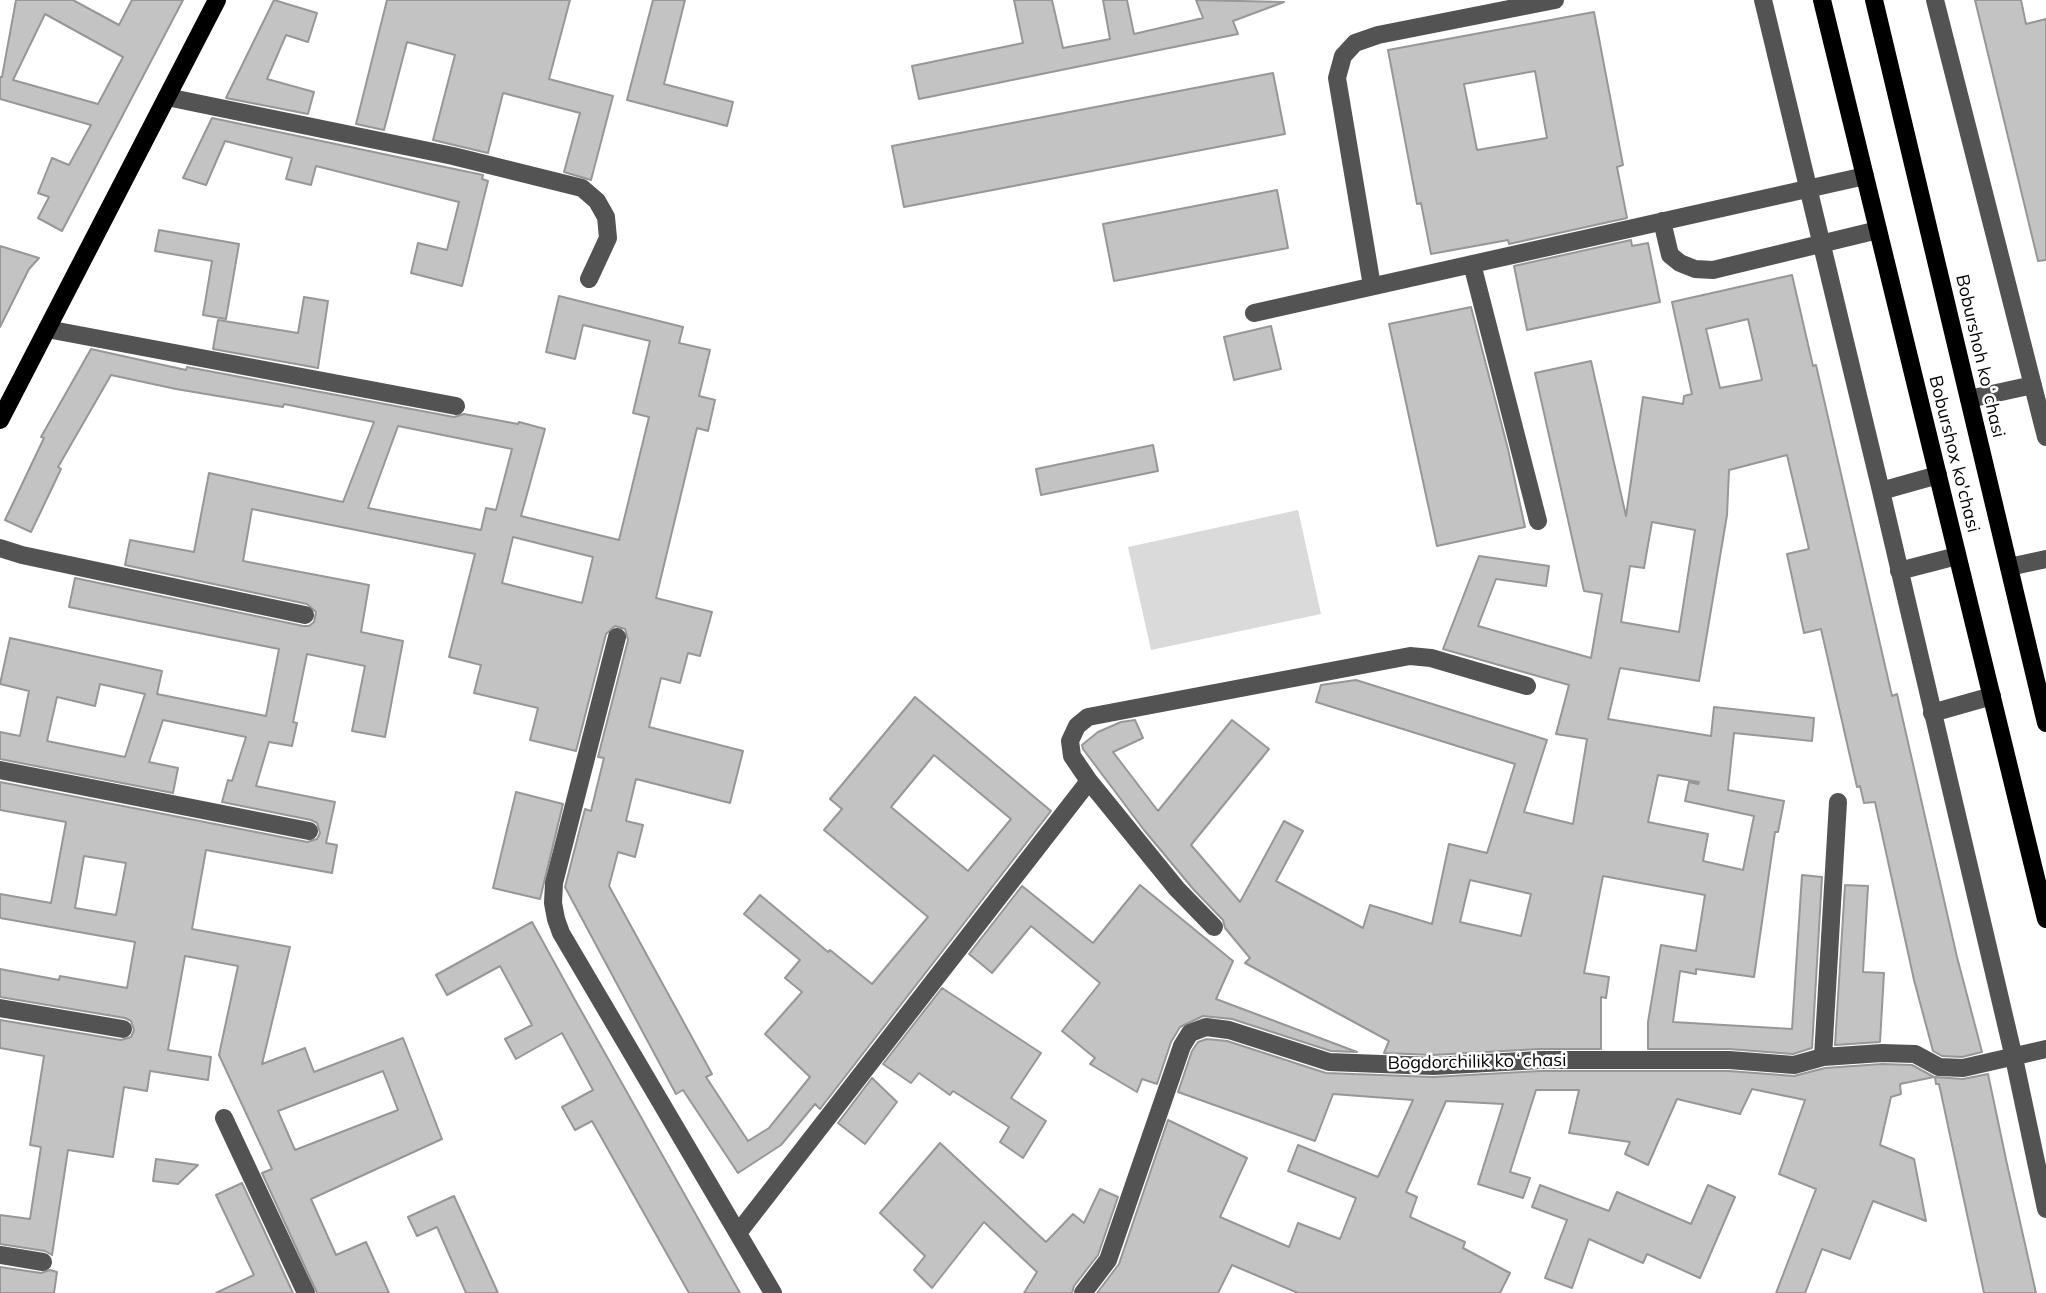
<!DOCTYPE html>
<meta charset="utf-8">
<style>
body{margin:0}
canvas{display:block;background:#fff}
</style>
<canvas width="2046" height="1293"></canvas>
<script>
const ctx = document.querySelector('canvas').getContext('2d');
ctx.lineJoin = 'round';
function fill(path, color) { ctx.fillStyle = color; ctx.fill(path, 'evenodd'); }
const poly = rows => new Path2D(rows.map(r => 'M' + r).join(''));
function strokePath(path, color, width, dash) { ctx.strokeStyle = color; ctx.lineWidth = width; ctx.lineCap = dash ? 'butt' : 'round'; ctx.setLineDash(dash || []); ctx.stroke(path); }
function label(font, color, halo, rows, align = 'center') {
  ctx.font = font + ' Mulish,sans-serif'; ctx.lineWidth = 5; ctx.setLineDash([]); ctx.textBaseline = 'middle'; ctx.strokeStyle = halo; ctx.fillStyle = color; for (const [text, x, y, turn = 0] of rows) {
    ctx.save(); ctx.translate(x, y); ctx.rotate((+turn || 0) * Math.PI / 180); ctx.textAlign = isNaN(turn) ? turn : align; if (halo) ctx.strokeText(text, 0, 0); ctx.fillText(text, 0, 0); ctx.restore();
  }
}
const green = poly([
 [1298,510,1321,614,1151,650,1128,547]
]);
const building = poly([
 [16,0,73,0,119,25,132,0,183,0,62,231,38,218,49,197,38,193,52,158,69,165,91,125,0,99,0,77,2,77,16,0],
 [45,14,123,57,98,104,13,80,45,14],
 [274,0,317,13,308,42,286,35,267,79,314,92,308,114,226,98,274,0],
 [387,0,570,0,549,79,613,96,591,180,564,172,580,113,503,93,488,153,433,140,455,55,407,42,384,130,356,124,387,0],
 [653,0,685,0,664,84,733,102,727,126,627,100,653,0],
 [1014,0,1052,0,1063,48,1110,39,1103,0,1127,0,1134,34,1203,18,1196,0,1284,2,1233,21,1238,34,919,99,912,66,1023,43,1014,0],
 [1975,0,2021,0,2026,24,2046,19,2046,260,2038,261,1975,0],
 [1594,12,1623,165,1617,167,1627,218,1509,244,1508,240,1431,254,1421,203,1417,204,1388,50,1594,12],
 [1535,71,1547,138,1477,150,1464,84,1535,71],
 [1273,73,1285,134,904,207,892,146,1273,73],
 [212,118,483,175,482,179,488,181,462,286,411,273,418,243,447,250,459,202,316,166,311,185,286,179,292,158,225,141,206,185,183,178,212,118],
 [1277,190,1288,248,1114,281,1103,224,1277,190],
 [159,230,239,244,226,319,203,315,212,261,155,251,159,230],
 [1631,240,1632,246,1648,243,1660,302,1527,330,1514,266,1631,240],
 [0,246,39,258,29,269,0,327,0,246],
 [1792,275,1813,366,1816,365,1892,696,1897,694,1957,957,1982,1052,1962,1057,1942,1056,1933,1051,1914,980,1875,802,1864,803,1860,786,1857,787,1821,629,1804,633,1787,554,1809,549,1787,455,1729,470,1727,515,1699,681,1620,668,1608,719,1711,736,1714,707,1814,718,1812,741,1734,733,1728,790,1784,801,1778,832,1775,832,1754,977,1696,969,1696,974,1680,971,1673,1022,1792,1029,1802,875,1822,877,1812,1048,1793,1054,1729,1049,1648,1049,1648,1022,1661,945,1696,951,1705,895,1603,876,1584,973,1609,977,1606,998,1601,997,1601,1049,1539,1049,1433,1055,1384,1053,1389,1041,1245,963,1250,958,1225,928,1223,920,1194,890,1144,830,1083,749,1082,745,1098,732,1121,722,1135,720,1143,738,1113,752,1158,811,1232,720,1269,749,1191,845,1240,902,1284,821,1303,831,1276,881,1363,928,1370,905,1432,924,1449,844,1487,853,1515,764,1316,702,1321,685,1356,680,1547,740,1524,812,1573,824,1587,739,1556,734,1569,685,1443,649,1479,556,1549,566,1546,586,1496,579,1478,626,1591,658,1602,594,1584,591,1535,373,1591,361,1626,516,1643,397,1683,404,1684,396,1692,394,1672,302,1792,275],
 [1748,319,1762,380,1720,388,1706,329,1748,319],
 [1652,522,1695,530,1679,632,1621,622,1630,566,1644,568,1652,522],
 [1658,775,1699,782,1698,784,1689,782,1685,801,1754,816,1743,870,1703,861,1708,834,1648,822,1658,775],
 [1470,880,1531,894,1521,936,1460,922,1470,880],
 [559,296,683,327,679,343,710,350,699,396,715,400,708,431,697,428,656,598,712,612,700,656,688,653,680,683,661,678,649,727,743,751,730,803,636,779,626,821,643,825,635,857,618,852,609,886,712,1074,706,1077,748,1141,769,1128,810,1077,765,1034,802,992,785,978,800,960,744,914,760,895,828,952,830,950,872,984,928,917,824,830,842,809,830,799,915,697,1051,811,820,1109,815,1104,781,1145,738,1173,683,1090,676,1094,565,887,585,809,591,811,604,758,598,757,628,640,625,629,615,626,606,634,576,751,530,740,538,708,474,693,481,665,449,657,475,554,252,509,243,561,369,585,361,632,403,641,385,737,352,731,365,666,307,654,293,722,297,723,292,746,269,742,256,786,335,802,326,843,337,845,332,873,206,850,192,929,290,947,262,1064,305,1048,314,1072,403,1038,442,1139,311,1199,336,1255,366,1242,389,1293,317,1293,262,1173,272,1169,219,1055,238,966,185,956,168,1050,211,1057,208,1080,150,1071,147,1091,124,1087,113,1157,68,1150,52,1255,45,1251,0,1244,0,1215,30,1219,41,1147,30,1145,44,1056,0,1048,0,1020,121,1040,131,1037,134,1030,131,1021,125,1018,0,997,0,969,59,980,60,976,127,988,135,942,0,918,0,894,51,903,66,822,0,810,0,782,307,842,317,839,320,833,317,823,311,820,222,802,228,780,232,781,246,737,163,720,149,762,178,768,173,793,0,759,0,732,20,736,29,691,0,684,10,638,162,671,157,694,266,716,279,649,69,607,75,578,303,626,309,626,314,622,316,612,307,604,125,565,130,540,194,552,209,473,343,502,374,422,284,404,283,407,176,389,111,375,58,467,61,469,31,532,5,520,44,438,41,437,91,349,186,370,187,367,454,417,464,414,518,424,519,422,545,429,521,516,619,540,649,417,633,413,650,341,583,325,575,359,546,352,559,296],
 [398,426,512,449,496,510,486,508,481,530,368,508,398,426],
 [513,537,593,557,582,603,502,583,513,537],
 [100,684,145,694,125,757,47,741,57,697,95,706,100,684],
 [934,755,1011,819,968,871,891,807,934,755],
 [84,856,126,863,116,915,75,908,84,856],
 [383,1071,398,1110,295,1150,278,1111,383,1071],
 [304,297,328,301,318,368,213,349,218,320,298,333,304,297],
 [1471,307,1508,449,1525,527,1437,546,1389,324,1471,307],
 [1271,326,1281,369,1234,380,1224,337,1271,326],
 [1153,445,1158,471,1041,495,1036,469,1153,445],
 [516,792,563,804,540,899,493,888,516,792],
 [1140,885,1233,961,1216,999,1357,1052,1331,1051,1232,1019,1203,1016,1180,1027,1171,1042,1157,1084,1142,1079,1137,1092,1090,1064,1095,1058,1062,1031,1100,983,1031,926,992,973,969,954,1022,886,1093,943,1140,885],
 [1845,885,1868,886,1863,972,1884,973,1880,1042,1835,1045,1845,885],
 [532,922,575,1000,740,1293,689,1293,592,1121,575,1130,562,1107,593,1090,562,1033,516,1059,505,1039,532,1025,500,966,447,995,436,975,532,922],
 [942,988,1041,1053,1011,1098,1046,1121,1023,1158,1000,1142,1009,1127,953,1091,950,1095,919,1073,911,1083,883,1064,942,988],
 [1207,1039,1227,1041,1326,1073,1433,1077,1540,1071,1729,1071,1794,1076,1825,1068,1882,1064,1912,1065,1934,1077,1900,1084,1901,1094,1891,1097,1880,1145,1914,1159,1926,1221,1873,1201,1850,1259,1822,1249,1805,1293,1776,1293,1816,1189,1779,1174,1805,1100,1752,1089,1740,1114,1677,1099,1648,1165,1625,1154,1630,1142,1569,1133,1579,1090,1536,1090,1510,1172,1530,1178,1523,1198,1478,1184,1503,1104,1446,1101,1406,1192,1417,1197,1410,1217,1465,1242,1463,1248,1510,1273,1500,1293,1298,1293,1232,1265,1218,1293,1097,1293,1119,1264,1168,1120,1247,1158,1220,1217,1289,1247,1298,1223,1340,1239,1356,1198,1288,1171,1298,1145,1378,1177,1413,1100,1333,1094,1315,1141,1178,1092,1192,1051,1198,1042,1207,1039],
 [1988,1074,2007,1164,2036,1293,1984,1293,1939,1084,1936,1084,1935,1077,1963,1079,1988,1074],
 [872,1078,897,1102,865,1144,838,1123,872,1078],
 [940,1143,1046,1242,1073,1214,1084,1223,1100,1189,1118,1197,1098,1255,1074,1286,1072,1293,1024,1293,1037,1272,984,1222,932,1288,914,1270,925,1256,880,1213,940,1143],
 [156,1159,198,1165,178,1184,153,1181,156,1159],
 [242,1183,293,1293,216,1293,254,1275,216,1195,242,1183],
 [1540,1185,1609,1211,1617,1192,1691,1224,1708,1185,1735,1197,1700,1278,1647,1254,1643,1263,1589,1239,1572,1288,1545,1278,1567,1220,1532,1207,1540,1185],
 [454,1196,498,1293,466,1293,437,1227,417,1236,408,1217,454,1196],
 [0,1267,41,1273,50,1270,57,1272,54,1293,0,1293,0,1267]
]);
const minor = poly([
 [1763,0,1881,491,2014,1058,2046,1209],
 [1935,0,2046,437],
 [167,97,453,156,582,188,597,201,606,217,608,238,589,279],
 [1662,221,1670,255,1680,263,1695,269,1713,270,1878,230],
 [1472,264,1538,521],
 [1372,286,1337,78,1343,56,1355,43,1378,35,1555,0],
 [1254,313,1865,176],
 [47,329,456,406],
 [1969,399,2033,385],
 [1881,491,1938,475],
 [0,548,22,555,305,615],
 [2009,567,2046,559],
 [1899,571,1957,556],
 [617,637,554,883,553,903,556,919,561,933,773,1293],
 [1932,713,1992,696],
 [0,770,309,831],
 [1089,781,1177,889,1214,927],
 [0,1008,123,1029],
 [1823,1057,1838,802],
 [224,1118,306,1293],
 [738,1233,1089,781,1072,756,1070,741,1077,726,1088,717,1410,656,1431,658,1527,686],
 [0,1255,43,1262],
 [1083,1293,1108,1260,1182,1046,1190,1033,1206,1027,1229,1030,1329,1062,1433,1066,1540,1060,1729,1060,1794,1065,1823,1057,1882,1053,1915,1054,1939,1067,1963,1068,2046,1049]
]);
const major = poly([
 [1822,0,2046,919],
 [1874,0,2046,723],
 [0,420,217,0]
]);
const streetNames = [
 ["Boburshoh koʻchasi",1980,356,77],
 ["Boburshox ko'chasi",1954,454,76],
 ["Bogdorchilik koʻchasi",1477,1062,-1]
];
fill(green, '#dadada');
fill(building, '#c3c3c3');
strokePath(building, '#979797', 2);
strokePath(minor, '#535353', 18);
strokePath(major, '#000', 18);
label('18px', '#000', '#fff', streetNames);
</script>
